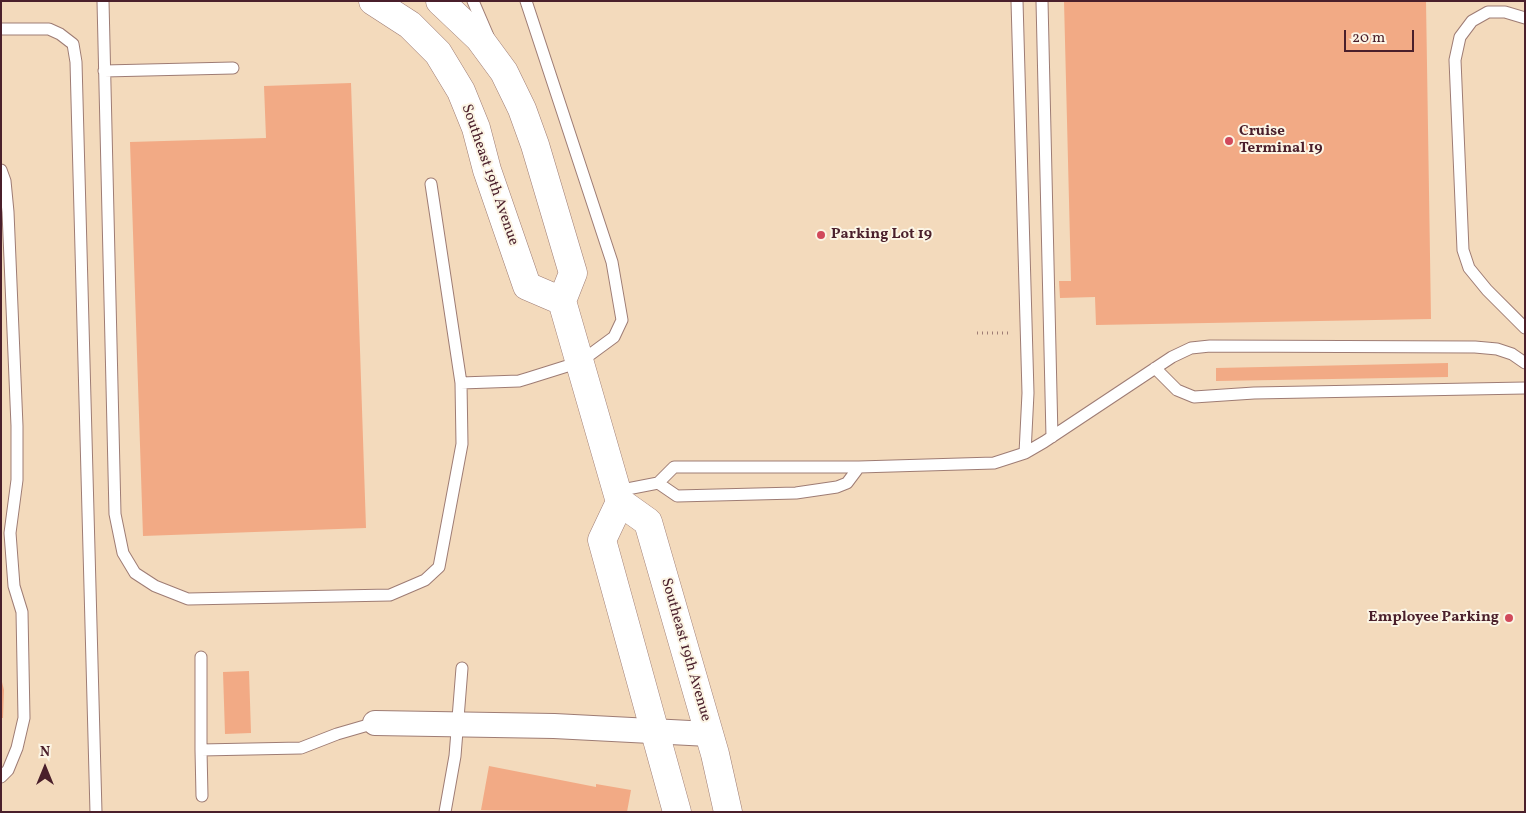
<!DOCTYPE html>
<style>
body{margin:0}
#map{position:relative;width:1526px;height:813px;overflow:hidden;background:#f3dabc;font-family:Vollkorn,serif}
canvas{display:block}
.frame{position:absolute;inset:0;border:2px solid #4a1f2b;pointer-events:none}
.north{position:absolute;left:20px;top:743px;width:50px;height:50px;-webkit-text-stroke:4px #fcf5e5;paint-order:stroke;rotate:0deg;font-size:14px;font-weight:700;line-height:20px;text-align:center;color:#4a1f2b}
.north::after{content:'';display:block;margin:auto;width:18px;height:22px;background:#4a1f2b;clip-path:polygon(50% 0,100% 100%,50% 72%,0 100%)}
.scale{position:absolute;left:1344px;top:30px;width:70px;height:22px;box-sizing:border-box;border:2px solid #4a1f2b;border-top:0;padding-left:6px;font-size:15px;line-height:18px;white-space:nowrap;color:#4a1f2b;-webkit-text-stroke:4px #fcf5e5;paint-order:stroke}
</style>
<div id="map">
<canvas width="1526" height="813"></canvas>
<div class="frame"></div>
<div class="north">N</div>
<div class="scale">20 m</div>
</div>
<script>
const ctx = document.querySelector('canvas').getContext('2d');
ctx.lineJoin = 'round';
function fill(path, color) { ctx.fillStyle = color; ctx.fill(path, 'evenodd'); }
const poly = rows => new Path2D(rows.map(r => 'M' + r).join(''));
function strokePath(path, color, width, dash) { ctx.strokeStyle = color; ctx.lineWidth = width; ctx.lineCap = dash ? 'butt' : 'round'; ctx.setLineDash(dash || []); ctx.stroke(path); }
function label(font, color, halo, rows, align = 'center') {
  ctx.font = font + ' Vollkorn,serif'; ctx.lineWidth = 4; ctx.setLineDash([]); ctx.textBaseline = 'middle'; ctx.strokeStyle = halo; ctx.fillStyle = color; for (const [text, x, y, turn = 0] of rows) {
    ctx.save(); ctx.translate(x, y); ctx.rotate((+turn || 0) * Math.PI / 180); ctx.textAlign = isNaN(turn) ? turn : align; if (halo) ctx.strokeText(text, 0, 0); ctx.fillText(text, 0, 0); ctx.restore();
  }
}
const building = poly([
 [1064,1,1426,1,1431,319,1096,325,1095,297,1060,298,1059,281,1071,281],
 [351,83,366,528,143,536,130,142,266,138,264,86],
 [1448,363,1448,377,1216,381,1216,368],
 [249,671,251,733,225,734,223,672],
 [2,682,4,690,3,718,1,718],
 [489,766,596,787,596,784,631,790,627,812,481,810]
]);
const path = poly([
 [977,333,1010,333]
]);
const lane = poly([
 [103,1,115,514,123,553,135,573,155,586,188,599,390,595,425,580,439,567,462,444,461,383],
 [473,1,488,36],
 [1017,1,1028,393,1025,453],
 [1042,1,1052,437],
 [1525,18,1505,12,1488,12,1472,21,1460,37,1455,60,1463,250,1469,268,1487,290,1525,328],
 [1,29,49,29,60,34,73,44,76,62,96,812],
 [104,71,233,68],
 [1,170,5,181,8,212,17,426,17,480,10,533,14,586,22,612,24,718,17,748,8,770,1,777],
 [431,184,461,383,519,381,529,378,580,362,614,337,622,320,612,262,526,1],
 [1155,368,1177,390,1194,397,1254,393,1525,388],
 [658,483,677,496,796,493,837,487,847,483,859,467],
 [617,491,658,483,674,467,859,467,994,463,1025,453,1044,442,1172,357,1191,348,1210,346,1475,347,1497,349,1512,354,1525,363],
 [201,657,201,750],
 [202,796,201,750,301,748,337,734,375,723],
 [445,812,455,756,462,668]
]);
const street = poly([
 [375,723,554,726,709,734]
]);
const secondary = poly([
 [373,1,410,25,438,53,461,91,476,128,487,170,527,286,562,301],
 [440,1,479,38,504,72,522,109,535,145,573,273,562,301,620,502,648,522,715,754,728,812],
 [620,502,602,540,677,812]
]);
const markers = [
 [1229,141,5,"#d1495b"],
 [821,235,5,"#d1495b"],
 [1509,618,5,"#d1495b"]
];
const poiNames = [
 ["Cruise",1239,132],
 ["Terminal 19",1239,149],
 ["Parking Lot 19",831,235],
 ["Employee Parking",1499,618,"right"]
];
const streetNames = [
 ["Southeast 19th Avenue",489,175,71],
 ["Southeast 19th Avenue",685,650,74]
];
fill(building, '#f2aa85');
strokePath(lane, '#9e7c74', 13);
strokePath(street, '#9e7c74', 26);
strokePath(secondary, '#9e7c74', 29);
strokePath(path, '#9e7c74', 3, [1, 4]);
strokePath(lane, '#fff', 11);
strokePath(street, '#fff', 24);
strokePath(secondary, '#fff', 28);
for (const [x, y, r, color] of markers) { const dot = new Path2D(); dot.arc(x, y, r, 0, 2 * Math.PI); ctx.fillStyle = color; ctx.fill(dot); strokePath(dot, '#fcf5e5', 2); }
label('bold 15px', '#4a1f2b', '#fcf5e5', poiNames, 'left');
label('15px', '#4a1f2b', '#fcf5e5', streetNames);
</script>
